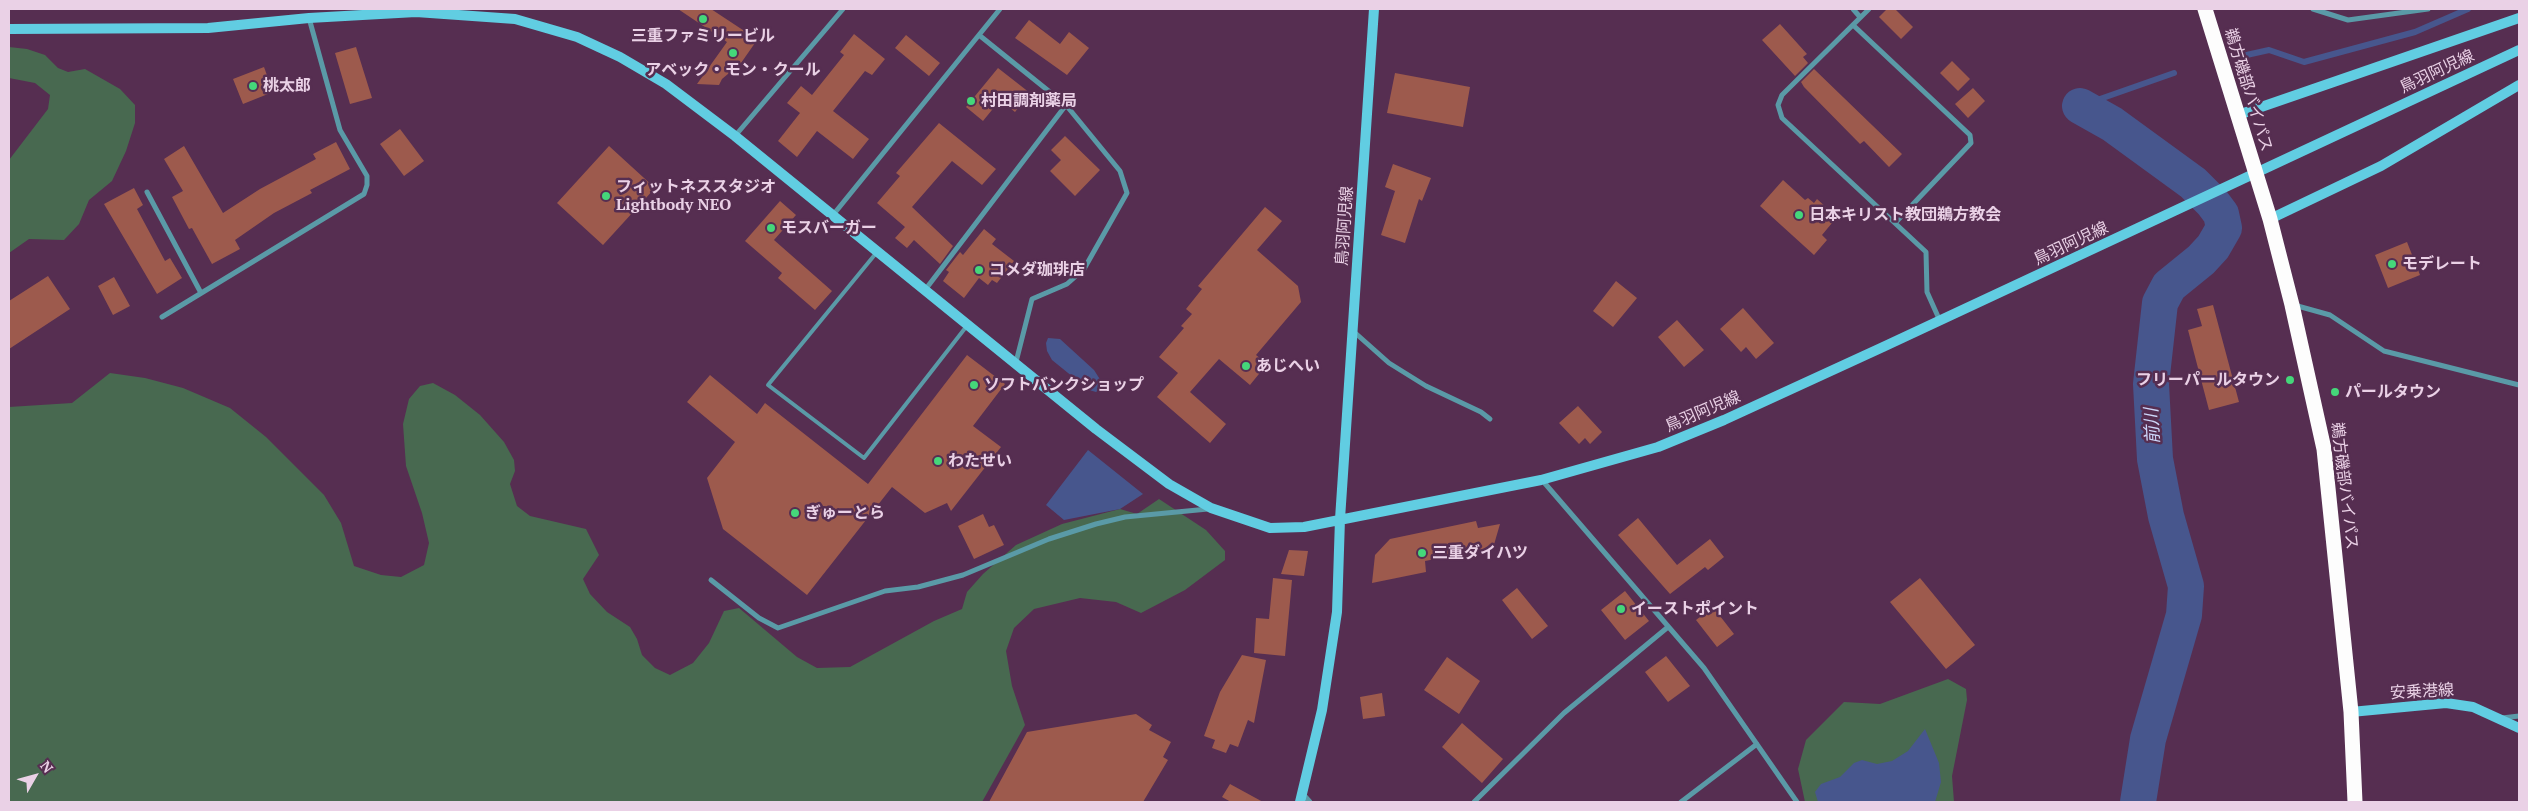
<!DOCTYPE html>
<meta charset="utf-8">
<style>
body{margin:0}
#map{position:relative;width:2528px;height:811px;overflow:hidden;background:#562e51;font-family:"PT Serif",serif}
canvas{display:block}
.frame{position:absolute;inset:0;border:10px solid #ead1e6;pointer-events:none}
.north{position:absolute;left:10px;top:751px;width:50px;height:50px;-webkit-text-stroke:4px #562e51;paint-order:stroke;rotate:52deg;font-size:14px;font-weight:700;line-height:20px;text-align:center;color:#ead1e6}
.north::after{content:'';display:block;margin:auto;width:18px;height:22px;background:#ead1e6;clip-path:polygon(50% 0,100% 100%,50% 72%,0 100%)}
</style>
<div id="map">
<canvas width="2528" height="811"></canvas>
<div class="frame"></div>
<div class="north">N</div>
</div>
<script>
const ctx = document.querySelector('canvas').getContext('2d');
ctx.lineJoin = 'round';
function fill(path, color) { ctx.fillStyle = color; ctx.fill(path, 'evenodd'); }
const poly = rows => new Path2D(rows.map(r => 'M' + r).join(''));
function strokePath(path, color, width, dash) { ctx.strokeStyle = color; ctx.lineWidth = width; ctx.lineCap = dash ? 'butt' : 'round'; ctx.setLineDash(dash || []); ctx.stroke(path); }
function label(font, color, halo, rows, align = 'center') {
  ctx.font = font + ' "PT Serif","Noto Sans JP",serif'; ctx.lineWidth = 5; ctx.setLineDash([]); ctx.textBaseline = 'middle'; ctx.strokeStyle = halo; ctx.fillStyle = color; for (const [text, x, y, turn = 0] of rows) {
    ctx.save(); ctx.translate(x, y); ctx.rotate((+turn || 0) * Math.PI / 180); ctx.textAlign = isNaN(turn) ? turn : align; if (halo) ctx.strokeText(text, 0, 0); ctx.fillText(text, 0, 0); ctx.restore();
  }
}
const green = poly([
 [9,47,27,49,45,55,58,68,68,72,85,69,120,89,135,105,135,123,126,151,112,181,89,200,79,224,64,240,29,239,9,253,9,160,48,109,50,95,35,83,9,78],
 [110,373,145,378,183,388,230,408,266,437,324,495,341,523,354,566,381,575,401,577,424,565,429,543,422,513,406,466,403,424,409,399,420,386,433,383,455,395,480,415,504,442,514,460,515,471,510,484,517,506,530,516,586,529,599,555,583,579,590,594,607,612,630,627,637,639,642,655,655,668,670,675,693,663,709,643,724,611,739,608,797,657,817,668,850,667,934,621,962,609,967,592,983,574,1016,545,1062,524,1120,509,1137,514,1159,499,1206,530,1225,551,1225,560,1185,590,1141,613,1116,602,1080,598,1034,609,1014,628,1006,651,1012,686,1025,725,982,802,9,802,9,407,72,403],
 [1948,679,1966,689,1967,700,1952,776,1954,802,1805,802,1798,769,1806,740,1844,702,1880,704]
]);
const water = poly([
 [1048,338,1060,339,1094,370,1101,381,1101,388,1096,392,1089,390,1052,360,1047,351,1046,343],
 [1088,450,1143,494,1120,509,1064,520,1046,505],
 [1925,729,1939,763,1941,782,1935,802,1818,802,1815,792,1821,784,1840,777,1854,763,1862,760,1877,764,1892,761,1908,751]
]);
const stream = poly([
 [2242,56,2269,50,2304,62,2415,32,2468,9],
 [2080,106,2174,73]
]);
const river = poly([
 [2080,106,2112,124,2193,183,2212,202,2221,214,2224,228,2213,247,2201,260,2169,286,2160,303,2151,384,2155,459,2166,516,2186,586,2184,615,2148,739,2138,802]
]);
const building = poly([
 [678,9,711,9,752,36,750,39,755,43,741,63,722,79,719,85,697,84,727,42],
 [1887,9,1895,9,1913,27,1901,39,1879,17],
 [1029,20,1060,44,1069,32,1089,48,1067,75,1015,38],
 [1780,24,1807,54,1803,57,1808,63,1795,76,1762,40],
 [854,34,885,59,872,75,865,71,833,111,869,139,853,159,817,131,797,157,778,141,800,113,787,103,801,86,812,95,844,55,840,52],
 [906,35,940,63,929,76,895,48],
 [356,47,372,98,350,104,335,53],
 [1952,61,1970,79,1958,91,1940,73],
 [264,67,273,92,243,104,233,79],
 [998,68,1030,93,1015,112,1000,100,983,121,966,107],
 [1814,69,1902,154,1889,167,1864,141,1860,144,1804,87,1801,82],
 [1395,73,1470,87,1463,127,1387,113],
 [1973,88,1985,101,1968,118,1955,104],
 [939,123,996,169,982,185,952,161,912,207,953,246,940,264,914,240,907,248,895,238,905,227,877,203,900,176,896,173],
 [400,129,424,161,404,176,380,144],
 [1065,136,1100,170,1075,196,1050,171,1061,160,1051,150],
 [336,142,350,169,310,190,312,193,274,213,235,240,240,249,212,264,192,228,189,229,172,197,183,191,164,159,184,146,223,213,260,189,316,159,313,154],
 [609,146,655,188,603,245,557,203],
 [1393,164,1431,178,1422,201,1419,199,1405,243,1381,235,1395,191,1385,187],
 [1783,180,1805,200,1808,198,1814,203,1817,199,1837,217,1822,235,1827,240,1814,255,1760,206],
 [134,188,143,205,137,209,165,261,170,258,182,278,157,294,104,204],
 [780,201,796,215,774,240,832,291,815,310,778,278,782,273,745,241],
 [1265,207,1282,221,1257,250,1298,286,1301,302,1256,355,1267,364,1250,385,1219,359,1190,392,1226,424,1210,443,1157,397,1178,373,1159,357,1184,328,1181,326,1192,314,1186,309,1202,289,1198,286],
 [984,229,996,239,992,244,1014,261,997,283,992,280,988,285,979,278,964,298,943,281,949,272,946,270,960,252,963,255],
 [2407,242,2420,275,2388,288,2375,255],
 [48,276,70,309,9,349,9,301],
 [114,277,130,306,113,315,98,286],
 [1616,281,1637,298,1613,327,1593,311],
 [2213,305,2239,402,2209,410,2188,330,2202,326,2197,309],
 [1743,308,1774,343,1756,359,1746,347,1741,352,1720,329],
 [1677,320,1704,350,1684,367,1658,337],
 [967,355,1005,384,973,426,1001,447,951,511,947,503,925,513,892,487,807,595,723,529,707,478,735,442,687,402,710,375,757,414,765,403,868,484],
 [1578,406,1602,432,1590,444,1585,438,1579,444,1559,423],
 [983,514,989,527,994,525,1004,545,974,559,958,526],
 [1638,518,1677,565,1710,539,1724,557,1708,570,1705,567,1670,594,1618,535],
 [1476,521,1478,528,1500,524,1493,548,1425,561,1426,572,1372,583,1375,555,1390,539],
 [1289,550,1308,551,1304,576,1281,574],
 [1273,578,1292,580,1285,656,1254,653,1256,618,1269,619],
 [1920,578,1975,645,1946,669,1890,602],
 [1517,588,1548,626,1532,639,1502,600],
 [1625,591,1649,621,1625,640,1601,610],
 [1713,607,1734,634,1717,647,1696,620],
 [1242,655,1266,660,1254,723,1248,720,1238,747,1230,744,1226,753,1212,748,1215,740,1204,736,1220,692],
 [1666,656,1690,686,1668,702,1645,672],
 [1447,657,1480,681,1459,714,1424,690],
 [1382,693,1385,716,1363,719,1360,697],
 [1136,714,1152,725,1149,730,1171,742,1163,757,1168,760,1143,802,989,802,1027,732],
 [1462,723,1503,759,1482,783,1442,747],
 [1230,784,1263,802,1231,802,1222,797]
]);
const lane = poly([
 [877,252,768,385,864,458,966,327]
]);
const street = poly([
 [1853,9,1860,17],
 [1869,9,1782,95,1778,105,1782,118,1926,252,1927,292,1940,321],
 [2313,9,2348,20,2428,9],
 [1853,25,1970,135,1971,143,1896,222],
 [979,35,1066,105,1120,171,1127,193,1084,269,1067,284,1032,299,1016,362],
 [735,136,843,9],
 [147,192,201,293],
 [833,215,1000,9],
 [925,290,1066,105],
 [2294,305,2330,315,2384,351,2519,385],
 [162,317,364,194,367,185,367,176,340,130,309,18],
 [1353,331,1389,363,1426,386,1481,412,1490,419],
 [1542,480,1704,668,1797,802],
 [711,580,759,618,778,628,885,591,918,587,963,575,1049,539,1096,524,1125,517,1208,509],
 [2502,718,2519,716],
 [1302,793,1310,802],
 [1474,802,1564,713,1668,627],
 [1681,802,1757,744]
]);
const secondary = poly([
 [9,29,208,28,309,18,416,12,515,19,577,37,620,57,666,84,735,136,1096,429,1169,484,1211,508,1270,528,1304,527,1541,480,1658,447,1724,420,1883,347,2519,50],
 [2238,115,2519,18],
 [2270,219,2381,166,2519,85],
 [2351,712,2446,703,2473,707,2519,728],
 [1300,802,1322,710,1337,612,1340,519,1374,9]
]);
const highway = poly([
 [2205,9,2270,219,2292,305,2324,449,2351,712,2355,802]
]);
const markers = [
 [703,19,5,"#45d77a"],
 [733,53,5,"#45d77a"],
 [253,86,5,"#45d77a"],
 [971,101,5,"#45d77a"],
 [606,196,5,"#45d77a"],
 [1799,215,5,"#45d77a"],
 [771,228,5,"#45d77a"],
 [2392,264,5,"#45d77a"],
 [979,270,5,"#45d77a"],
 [1246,366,5,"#45d77a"],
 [2290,380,5,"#45d77a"],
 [974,385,5,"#45d77a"],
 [2335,392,5,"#45d77a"],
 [938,461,5,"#45d77a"],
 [795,513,5,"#45d77a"],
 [1422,553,5,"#45d77a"],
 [1621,609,5,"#45d77a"]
];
const poiNames = [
 ["三重ファミリービル",703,36,"center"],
 ["アベック・モン・クール",733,70,"center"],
 ["桃太郎",263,86],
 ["村田調剤薬局",981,101],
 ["フィットネススタジオ",616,187],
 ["Lightbody NEO",616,205],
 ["日本キリスト教団鵜方教会",1809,215],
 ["モスバーガー",781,228],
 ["モデレート",2402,264],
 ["コメダ珈琲店",989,270],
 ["あじへい",1256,366],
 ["フリーパールタウン",2280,380,"right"],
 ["ソフトバンクショップ",984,385],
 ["パールタウン",2345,392],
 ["わたせい",948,461],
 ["ぎゅーとら",805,513],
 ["三重ダイハツ",1432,553],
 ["イーストポイント",1631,609]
];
const streetNames = [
 ["鳥羽阿児線",2437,72,-25],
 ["鵜方磯部バイパス",2248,90,73],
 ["鳥羽阿児線",1345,226,-86],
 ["鳥羽阿児線",2071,244,-25],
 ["鳥羽阿児線",1703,412,-23],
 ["鵜方磯部バイパス",2344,486,83],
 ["安乗港線",2422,692,-3]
];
const waterNames = [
 ["前川",2153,426,-93]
];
fill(green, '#486950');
fill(water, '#47568d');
strokePath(stream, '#47568d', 6);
strokePath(river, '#47568d', 36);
fill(building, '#9d5a4d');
strokePath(lane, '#5a9aa7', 4);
strokePath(street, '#5a9aa7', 5);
strokePath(secondary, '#61cde2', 10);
strokePath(highway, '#fdfdfd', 15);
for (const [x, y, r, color] of markers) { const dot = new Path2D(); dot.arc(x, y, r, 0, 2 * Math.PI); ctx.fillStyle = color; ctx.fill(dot); strokePath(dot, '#562e51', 2); }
label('bold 16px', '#ead1e6', '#562e51', poiNames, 'left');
label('16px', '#ead1e6', '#562e51', streetNames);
label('italic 18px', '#cdd7fa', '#562e51', waterNames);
</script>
